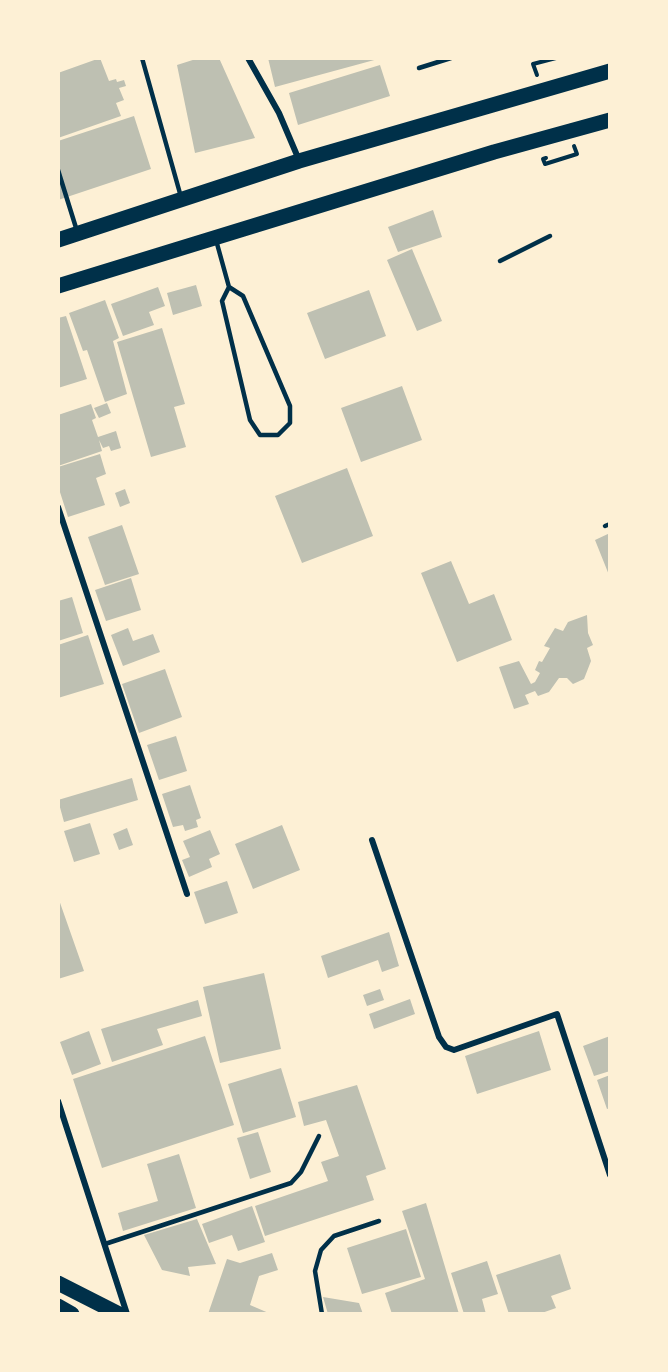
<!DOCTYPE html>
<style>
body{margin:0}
#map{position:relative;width:668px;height:1372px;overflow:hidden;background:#fdf0d5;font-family:"Alegreya Sans",sans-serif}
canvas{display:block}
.frame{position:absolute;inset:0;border:60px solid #fdf0d5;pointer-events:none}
</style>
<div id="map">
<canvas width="668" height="1372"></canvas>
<div class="frame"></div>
</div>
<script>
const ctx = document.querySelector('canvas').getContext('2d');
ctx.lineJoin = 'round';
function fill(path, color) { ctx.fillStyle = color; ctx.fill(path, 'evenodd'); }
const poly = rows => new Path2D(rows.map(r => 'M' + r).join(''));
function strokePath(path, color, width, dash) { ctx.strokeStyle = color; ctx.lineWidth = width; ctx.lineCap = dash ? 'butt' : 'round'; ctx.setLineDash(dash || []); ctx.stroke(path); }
const building = poly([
 [100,58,109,81,116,79,117,82,124,80,126,86,119,88,124,100,116,103,121,116,58,138,58,73],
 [199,58,219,58,255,138,195,153,177,65],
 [268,58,378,58,378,59,275,87],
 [380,65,390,96,298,125,289,93],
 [134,116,151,169,58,200,58,141],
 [433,210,442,237,398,252,388,227],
 [412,249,442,321,417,331,387,260],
 [196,285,202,306,173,315,167,293],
 [158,287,165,306,149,312,154,325,123,336,111,304],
 [369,290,386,336,325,359,307,313],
 [105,300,119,338,113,341,127,394,105,402,87,350,83,351,69,313],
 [66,316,87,379,58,388,58,318],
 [162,328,185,404,174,407,186,447,151,457,117,342],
 [402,386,422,440,361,462,341,408],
 [107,403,111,413,99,418,94,408],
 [91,404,96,418,92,420,98,437,116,431,121,448,111,451,109,446,103,448,99,440,102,451,58,466,58,415],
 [100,454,106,474,96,478,105,505,68,517,58,486,58,467],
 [347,468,373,536,302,563,275,496],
 [125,489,130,503,120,507,115,493],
 [122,525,139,574,105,585,88,537],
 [610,533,610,575,609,575,595,540],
 [451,561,469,604,494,594,512,640,457,662,421,573],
 [131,578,141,610,106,621,95,590],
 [72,597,83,633,58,641,58,601],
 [587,615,588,633,593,645,587,648,591,661,584,679,573,684,567,678,559,678,549,692,538,696,535,691,525,695,529,704,514,709,499,667,519,661,531,684,535,682,540,673,535,670,539,661,542,662,550,648,544,646,555,628,563,631,568,622],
 [128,628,133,641,153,634,160,652,123,666,111,635],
 [88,635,104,684,58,698,58,645],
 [165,669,182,717,139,733,122,684],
 [176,736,187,771,159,780,147,745],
 [132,778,138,800,64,822,58,800],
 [190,785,201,818,196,820,198,827,185,831,183,825,173,827,162,794],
 [90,823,100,854,74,862,64,831],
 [282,825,300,870,253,889,235,844],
 [127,828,133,845,119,850,113,834],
 [210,830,220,854,209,859,212,867,189,877,182,860,190,857,183,841],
 [227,881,238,913,205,924,194,892],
 [58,897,84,971,58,979],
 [389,932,399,966,382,972,378,960,328,978,321,956],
 [264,973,281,1049,220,1063,203,987],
 [380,989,384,1000,367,1006,363,995],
 [410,999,415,1014,374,1029,369,1014],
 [198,1000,202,1016,157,1029,163,1045,112,1062,101,1029],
 [89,1031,101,1064,72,1075,60,1042],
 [539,1031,551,1070,477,1094,465,1056],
 [205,1036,234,1125,102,1168,73,1079],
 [610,1036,610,1071,594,1076,583,1046],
 [281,1068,296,1117,243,1133,228,1084],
 [610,1075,610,1108,607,1109,597,1080],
 [357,1085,386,1169,366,1176,374,1200,265,1236,255,1206,328,1181,321,1162,339,1156,326,1120,304,1126,298,1102],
 [258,1132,271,1172,250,1179,237,1138],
 [179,1154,196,1208,123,1231,118,1213,158,1201,147,1164],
 [426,1203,459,1314,392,1314,385,1293,425,1279,402,1211],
 [252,1206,265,1242,238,1251,232,1235,209,1243,202,1224],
 [197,1219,216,1264,188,1267,190,1276,162,1270,144,1235],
 [406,1229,421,1277,362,1294,347,1248],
 [272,1253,278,1270,259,1276,250,1305,271,1314,208,1314,227,1259,240,1263],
 [560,1254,571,1289,551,1296,556,1308,539,1314,509,1314,496,1275],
 [487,1261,498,1294,482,1299,486,1314,464,1314,451,1273],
 [323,1297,359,1303,363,1314,328,1314]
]);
const path = poly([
 [537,75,533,64,556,58],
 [546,158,543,159,545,164,577,154,574,146]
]);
const service = poly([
 [142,58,181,197],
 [419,68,451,58],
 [58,170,77,231],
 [216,240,229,287,243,296,290,406,290,423,278,435,260,435,250,420,222,301,229,287],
 [500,261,550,236],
 [605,526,610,524],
 [105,1244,291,1183,301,1172,319,1136],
 [322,1314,315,1271,321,1250,334,1236,379,1221]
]);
const minor = poly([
 [248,58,279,113,299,160],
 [58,507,187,894],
 [372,840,439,1037,446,1047,454,1050,557,1014,610,1175],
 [58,1101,127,1314]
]);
const primary = poly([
 [58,240,299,161,610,71],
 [58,286,494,152,610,120],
 [58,1283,119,1314],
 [58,1306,72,1314]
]);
fill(building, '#bec0b2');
strokePath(path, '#003049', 4);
strokePath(service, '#003049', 4.5);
strokePath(minor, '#003049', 6);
strokePath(primary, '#003049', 15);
</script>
